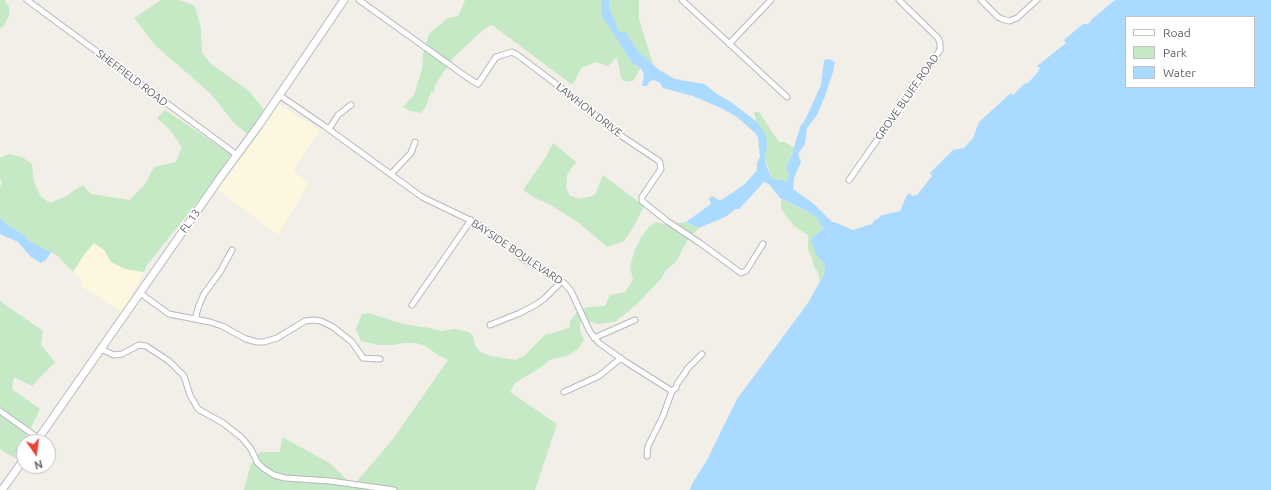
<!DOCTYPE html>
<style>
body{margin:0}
#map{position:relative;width:1271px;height:490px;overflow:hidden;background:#f1efe8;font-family:Ubuntu,sans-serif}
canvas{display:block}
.legend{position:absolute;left:1125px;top:16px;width:130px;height:72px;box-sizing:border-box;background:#fff;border:1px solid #bfc1c3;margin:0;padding:5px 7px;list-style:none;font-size:12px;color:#5f6368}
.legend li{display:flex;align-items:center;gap:8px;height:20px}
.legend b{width:20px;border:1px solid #bfc1c3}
.north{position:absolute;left:16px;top:434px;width:40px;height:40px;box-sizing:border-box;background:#fff;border:1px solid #bfc1c3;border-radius:50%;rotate:166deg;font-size:11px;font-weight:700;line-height:16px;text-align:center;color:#5f6368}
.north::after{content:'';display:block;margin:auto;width:14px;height:18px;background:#ea4335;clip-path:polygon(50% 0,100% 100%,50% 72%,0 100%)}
</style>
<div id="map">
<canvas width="1271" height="490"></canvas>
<ul class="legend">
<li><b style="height:5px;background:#fff"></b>Road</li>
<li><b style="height:11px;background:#c5e8c5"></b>Park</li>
<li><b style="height:11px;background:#aadaff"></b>Water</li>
</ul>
<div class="north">N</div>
</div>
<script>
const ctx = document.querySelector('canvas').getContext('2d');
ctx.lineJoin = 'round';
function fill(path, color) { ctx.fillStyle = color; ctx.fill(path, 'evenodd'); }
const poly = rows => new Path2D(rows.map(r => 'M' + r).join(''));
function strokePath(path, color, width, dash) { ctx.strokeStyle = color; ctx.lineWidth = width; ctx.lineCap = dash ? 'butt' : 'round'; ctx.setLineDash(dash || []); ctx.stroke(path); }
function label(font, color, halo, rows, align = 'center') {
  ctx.font = font + ' Ubuntu,sans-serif'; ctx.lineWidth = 3; ctx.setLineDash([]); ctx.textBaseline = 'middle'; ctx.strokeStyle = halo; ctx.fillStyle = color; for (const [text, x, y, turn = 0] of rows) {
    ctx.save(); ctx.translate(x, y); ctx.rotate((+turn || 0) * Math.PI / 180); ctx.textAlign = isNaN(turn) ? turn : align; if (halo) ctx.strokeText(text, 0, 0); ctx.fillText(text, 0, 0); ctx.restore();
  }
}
const commercial = poly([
 [277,103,320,130,293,171,309,183,278,235,216,188],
 [94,243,104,250,111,262,125,269,144,272,123,313,81,286,81,278,73,272,84,255]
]);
const green = poly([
 [0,0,4,0,9,7,9,15,3,27,0,28],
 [161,0,180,0,195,6,201,29,202,53,211,64,249,91,265,111,247,134,235,124,210,93,156,46,134,18],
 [464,0,602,0,601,15,633,64,641,68,633,81,626,82,621,78,617,57,608,66,596,62,581,68,575,81,571,84,492,25,484,29,454,57,435,85,434,92,431,92,426,106,421,113,410,111,402,106,404,106,414,95,422,69,423,54,429,34,448,18,458,16,465,1],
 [609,0,639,0,639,19,653,64,638,51,625,32,619,32,609,7],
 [165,110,231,154,211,185,147,265,144,272,125,269,111,262,104,250,94,243,84,255,73,272,58,256,31,242,22,233,10,227,0,218,0,188,2,182,0,179,0,158,9,154,22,157,32,164,34,182,41,197,50,203,67,196,73,191,83,185,91,194,130,200,145,184,154,167,176,162,182,147,170,130,157,118],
 [754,112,759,112,779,142,785,142,794,148,786,168,789,175,787,183,782,180,772,179,765,158,767,145,756,121],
 [553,143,576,162,567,175,566,188,570,196,581,199,595,195,603,175,644,206,634,226,624,241,607,247,579,223,551,205,537,199,523,190,546,157],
 [781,199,811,213,818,219,823,229,812,238,817,256,823,262,825,269,820,282,818,272,814,267,812,257,808,250,808,235,794,226,791,221,786,216,781,208],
 [656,222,667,225,686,222,699,228,688,239,676,262,665,271,661,279,637,304,615,322,598,324,593,322,580,322,580,331,584,339,579,348,569,355,549,360,543,366,515,383,510,392,557,424,535,490,244,490,251,464,260,452,280,452,282,437,331,464,353,486,393,439,448,360,438,355,426,346,416,343,404,343,394,345,379,345,361,341,356,329,362,314,369,313,403,324,430,328,441,331,455,329,469,332,473,336,476,347,480,352,490,356,515,360,524,356,546,334,554,333,570,327,570,321,577,312,588,307,605,306,610,295,625,292,633,280,630,267,634,252,641,237,649,227],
 [0,301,43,331,41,345,55,362,32,386,14,377,12,389,40,409,16,459,0,449]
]);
const water = poly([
 [602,0,609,0,609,7,619,32,625,32,638,51,659,70,675,79,704,84,720,96,731,102,757,122,766,136,767,145,765,158,766,164,772,179,782,180,787,182,789,175,786,168,792,154,800,127,805,120,821,85,824,60,830,59,835,62,833,72,825,96,817,115,807,128,805,144,798,154,801,162,794,178,793,189,814,204,832,222,834,222,853,230,872,224,875,220,883,215,900,211,907,195,909,193,912,196,917,195,932,176,930,173,953,150,964,148,973,138,979,122,1011,93,1013,95,1024,84,1028,83,1038,72,1040,68,1037,66,1066,43,1064,40,1083,24,1088,24,1090,22,1091,20,1115,0,1271,0,1271,490,690,490,692,484,707,460,737,399,808,303,823,276,825,269,823,262,817,256,811,240,812,238,823,229,818,219,811,213,780,198,769,184,764,182,739,209,735,209,727,216,699,228,686,222,711,204,709,198,712,196,720,201,745,184,757,170,757,163,760,157,758,137,755,133,737,117,721,108,693,96,663,88,660,83,654,80,650,81,647,86,642,86,644,74,641,68,633,64,601,15],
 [1126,17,1254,17,1254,87,1126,87],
 [0,218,10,227,22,233,31,242,51,252,46,260,41,263,31,257,18,242,0,234]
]);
const minor = poly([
 [27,0,237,155],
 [359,0,468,78,478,84,496,57,512,52,519,56,573,97,617,133,659,161,660,163,661,169,642,197,642,201,667,221,700,243,741,273,746,271,763,244],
 [682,0,787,97],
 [981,0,998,17,1002,19,1009,21,1017,18,1037,0],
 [729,44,771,0],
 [279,95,323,125,422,197,476,223,505,243,523,259,564,283,571,291,590,332,599,343,626,362,672,391],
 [329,129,338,115,351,105],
 [391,174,411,153,415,142],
 [849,180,940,50,940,43,938,38,899,0],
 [140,293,169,314,210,322,222,326,246,339,257,342,264,342,277,338,305,321,313,320,321,321,333,327,352,342,363,358,380,359],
 [412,305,471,220],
 [195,319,199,305,204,294,220,272,232,250],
 [490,325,520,313,537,304,544,299,561,282],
 [594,338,635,320],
 [101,349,114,355,122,354,139,345,146,346,169,361,184,376,190,395,198,409,223,423,242,438,251,449,257,462,263,468,274,475,285,478,330,481,394,490],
 [564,392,599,376,621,358],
 [0,411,38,438],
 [647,456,648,446,663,416,672,391,676,388,677,384,685,373,687,369,702,354]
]);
const secondary = poly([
 [36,442,220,178,259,125,344,0],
 [2,490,24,459]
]);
const streetNames = [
 ["SHEFFIELD ROAD",132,78,37],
 ["GROVE BLUFF ROAD",907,97,-55],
 ["LAWHON DRIVE",589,110,38],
 ["FL 13",190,221,-55],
 ["BAYSIDE BOULEVARD",517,252,34]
];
fill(commercial, '#fef7e0');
fill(green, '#c5e8c5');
fill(water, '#aadaff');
strokePath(minor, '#b5b8bc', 7);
strokePath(secondary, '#b6babf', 9);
strokePath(minor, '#fff', 5);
strokePath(secondary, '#fff', 7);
label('11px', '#5f6368', '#fff', streetNames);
</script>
